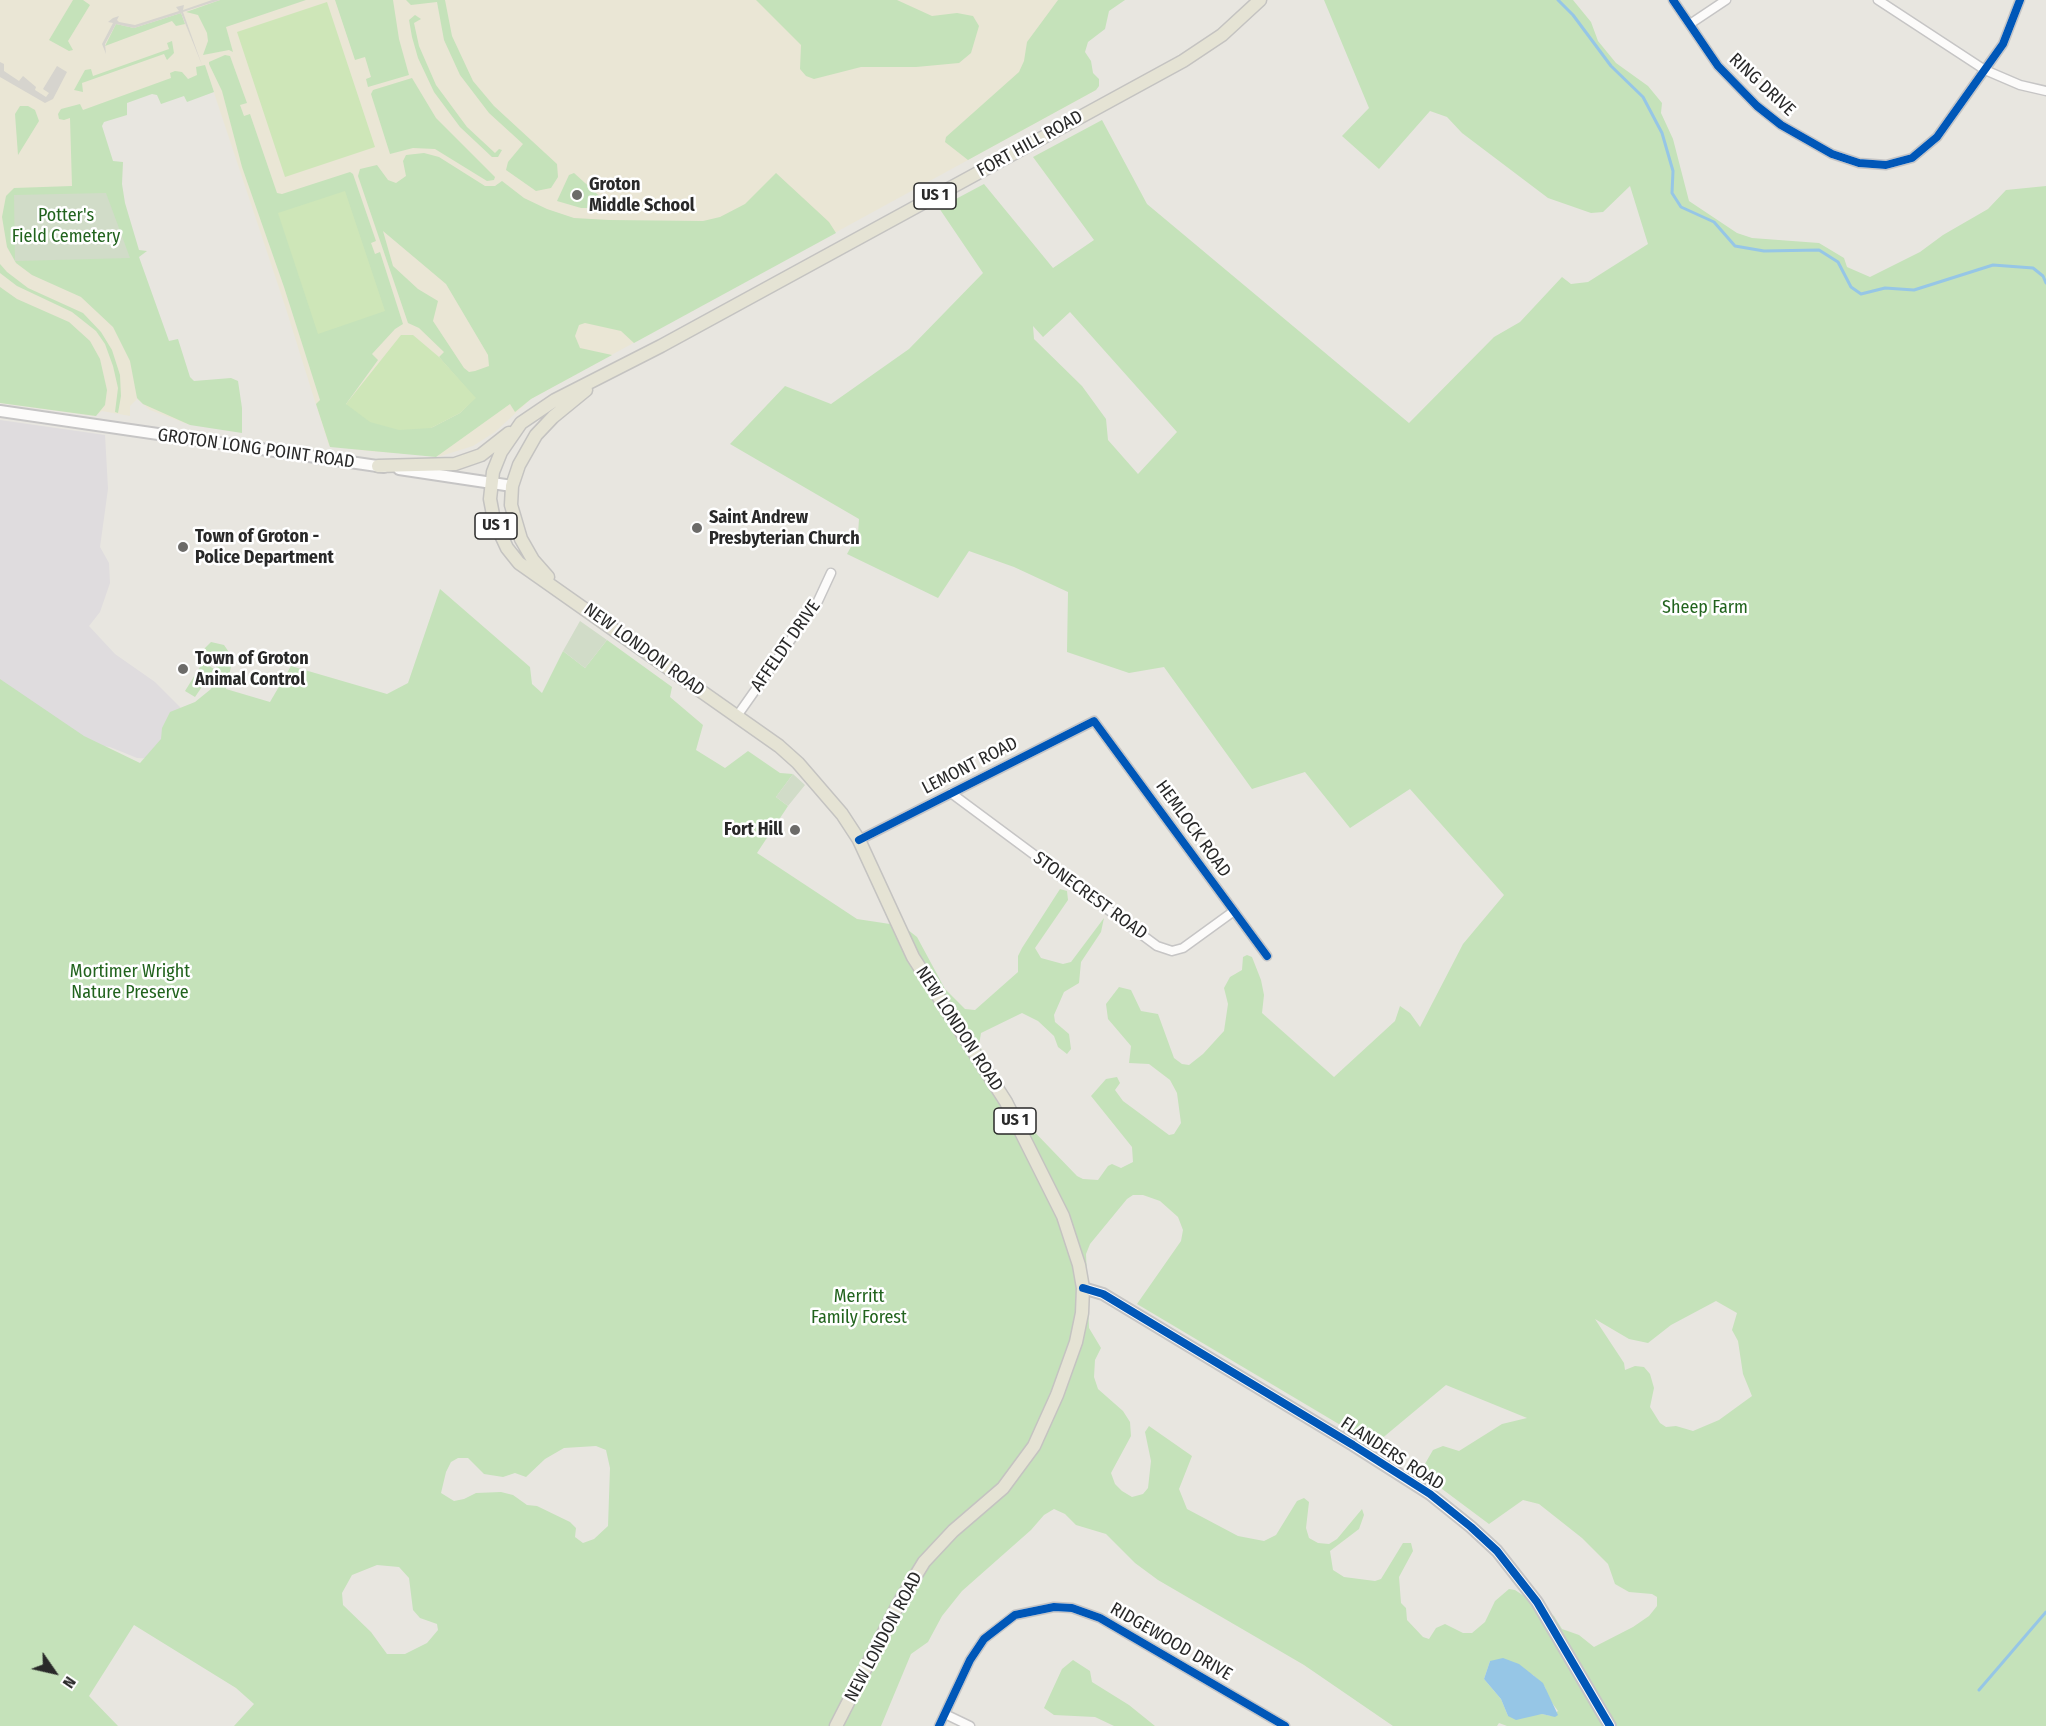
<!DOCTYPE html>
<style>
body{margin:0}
#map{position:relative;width:2046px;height:1726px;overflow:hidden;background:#e8e6e0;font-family:"Fira Sans Condensed",sans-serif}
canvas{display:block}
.north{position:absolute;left:24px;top:1642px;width:60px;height:60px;-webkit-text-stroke:4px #fff;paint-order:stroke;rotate:124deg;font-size:16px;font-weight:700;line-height:24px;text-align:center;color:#292929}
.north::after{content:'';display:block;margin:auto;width:21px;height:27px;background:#292929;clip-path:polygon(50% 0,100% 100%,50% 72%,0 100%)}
</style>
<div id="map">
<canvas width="2046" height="1726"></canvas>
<div class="north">N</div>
</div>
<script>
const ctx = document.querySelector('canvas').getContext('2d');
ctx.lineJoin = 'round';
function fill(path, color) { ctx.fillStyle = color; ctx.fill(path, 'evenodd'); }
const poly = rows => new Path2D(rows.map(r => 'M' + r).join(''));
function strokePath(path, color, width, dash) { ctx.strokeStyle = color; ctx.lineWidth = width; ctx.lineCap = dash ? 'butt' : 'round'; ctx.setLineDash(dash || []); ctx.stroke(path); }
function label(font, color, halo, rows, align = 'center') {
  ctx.font = font + ' "Fira Sans Condensed",sans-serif'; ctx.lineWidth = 5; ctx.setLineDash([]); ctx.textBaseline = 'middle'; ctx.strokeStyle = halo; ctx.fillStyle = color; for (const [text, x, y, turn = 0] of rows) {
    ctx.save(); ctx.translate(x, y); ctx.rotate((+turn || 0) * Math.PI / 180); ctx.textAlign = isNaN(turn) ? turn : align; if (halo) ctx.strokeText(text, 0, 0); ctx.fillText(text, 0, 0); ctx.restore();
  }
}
const industrial = poly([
 [0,420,105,435,108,489,100,547,109,563,110,583,100,612,89,626,115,654,155,682,197,724,156,759,137,758,110,747,0,730]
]);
const education = poly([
 [0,0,1097,0,1057,19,1096,90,531,399,495,432,473,446,441,456,368,451,329,446,287,312,207,72,79,119,106,193,14,195,130,258,190,425,150,410,137,399,130,406,130,416,102,411,95,416,0,403]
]);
const green = poly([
 [73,0,83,0,90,5,68,41,73,50,69,51,49,40],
 [220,0,306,0,226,27,233,52,229,50,203,55,208,41,207,33,198,15,186,12],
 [335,0,393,0,399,39,409,75,368,87,366,79,371,77,365,57,355,60],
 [406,0,445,0,452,36,473,81,494,106,557,164,558,177,551,188,536,191,506,170,508,162,523,144,489,113,460,75,444,40,437,2,411,5],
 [756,0,897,0,932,16,957,13,973,16,979,26,971,53,959,63,916,67,861,67,814,79,806,76,800,69,801,45],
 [1058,0,1125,0,1109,11,1105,29,1088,42,1085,52,1091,61,1093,73,1099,79,1099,86,1096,90,968,160,945,142,946,137,1019,72,1024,61,1027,42],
 [1324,0,1573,0,1591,22,1598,41,1616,63,1648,86,1662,103,1661,113,1673,139,1689,201,1737,233,1752,238,1819,243,1844,258,1847,267,1870,277,1920,252,1943,235,1988,209,2006,190,2046,186,2046,1726,1507,1726,1499,1723,1497,1726,1393,1726,1304,1665,1158,1580,1135,1563,1106,1534,1076,1525,1065,1514,1054,1509,1044,1515,1031,1530,962,1591,942,1616,928,1642,911,1654,881,1726,234,1726,254,1704,236,1688,134,1625,89,1696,118,1726,0,1726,0,679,84,736,140,763,161,739,162,728,170,712,195,702,211,689,217,673,215,661,203,650,211,642,224,645,233,658,226,689,270,702,291,666,387,694,408,683,440,589,530,667,532,684,542,693,563,651,585,668,607,640,672,687,670,697,703,725,696,750,725,768,748,751,780,773,793,774,776,797,788,806,757,853,857,919,903,926,917,937,945,989,965,1009,975,1010,1018,972,1018,956,1022,948,1060,889,1067,891,1068,900,1035,948,1041,958,1063,964,1071,962,1104,918,1101,932,1081,962,1079,983,1064,992,1054,1015,1055,1022,1069,1034,1071,1049,1067,1054,1058,1047,1054,1036,1038,1021,1022,1013,981,1033,979,1045,1024,1121,1077,1176,1083,1179,1098,1180,1108,1166,1112,1164,1121,1168,1133,1162,1132,1147,1091,1096,1106,1079,1117,1077,1120,1083,1115,1090,1123,1101,1169,1135,1174,1134,1181,1123,1177,1093,1170,1080,1149,1064,1129,1063,1131,1046,1108,1019,1106,1004,1119,987,1131,990,1141,1011,1158,1014,1174,1058,1182,1064,1189,1065,1203,1054,1224,1031,1228,1004,1224,988,1230,977,1242,970,1243,957,1247,955,1252,957,1261,980,1264,995,1262,1013,1334,1077,1395,1021,1400,1006,1410,1013,1420,1027,1463,944,1504,895,1410,789,1350,828,1305,772,1252,789,1164,667,1129,673,1067,652,1068,592,1014,567,969,551,938,598,847,554,858,534,859,519,730,444,785,386,831,404,909,349,983,273,939,208,984,184,1053,268,1094,240,1033,157,1102,120,1147,204,1409,423,1494,337,1520,322,1562,277,1571,284,1588,282,1648,244,1630,186,1603,212,1591,213,1548,198,1462,133,1447,117,1430,111,1379,169,1342,136,1369,108],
 [1070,312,1177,432,1138,474,1108,440,1106,419,1082,386,1034,339,1033,326,1043,337],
 [1133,1195,1143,1195,1160,1201,1178,1217,1183,1230,1181,1241,1137,1304,1374,1445,1446,1385,1527,1418,1502,1424,1459,1451,1443,1446,1433,1450,1422,1469,1426,1477,1489,1524,1523,1500,1539,1504,1582,1538,1608,1564,1615,1584,1629,1592,1652,1594,1657,1597,1657,1606,1649,1616,1633,1627,1594,1647,1579,1635,1562,1629,1554,1616,1515,1590,1509,1589,1495,1601,1485,1622,1472,1633,1463,1633,1445,1624,1436,1628,1429,1639,1423,1637,1407,1620,1406,1608,1401,1603,1399,1577,1413,1551,1411,1543,1403,1543,1381,1579,1375,1581,1344,1577,1333,1570,1330,1551,1359,1529,1364,1515,1362,1509,1337,1539,1329,1544,1318,1543,1309,1538,1306,1528,1309,1502,1304,1498,1297,1501,1276,1535,1264,1541,1238,1536,1187,1509,1179,1489,1192,1456,1149,1426,1145,1432,1151,1461,1148,1488,1143,1494,1132,1497,1122,1491,1115,1484,1111,1473,1131,1436,1130,1422,1123,1411,1098,1389,1094,1377,1095,1360,1101,1348,1089,1328,1086,1254,1090,1244,1127,1199],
 [1716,1301,1737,1313,1732,1330,1738,1341,1743,1374,1752,1396,1719,1420,1693,1431,1676,1426,1666,1427,1660,1423,1650,1407,1654,1388,1650,1374,1644,1367,1635,1366,1625,1370,1624,1363,1595,1319,1629,1339,1648,1343,1671,1325],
 [596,1446,606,1450,610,1468,608,1526,594,1539,583,1543,575,1537,576,1528,570,1522,537,1506,527,1505,513,1495,501,1492,476,1493,464,1499,454,1501,441,1493,446,1472,451,1462,458,1458,468,1458,484,1474,503,1477,515,1473,526,1477,545,1459,564,1448],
 [377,1565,399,1567,409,1578,413,1610,420,1618,437,1624,438,1630,427,1643,405,1654,387,1654,371,1632,343,1605,342,1593,352,1575],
 [1490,1661,1533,1675,1545,1687,1547,1696,1558,1711,1551,1716,1542,1714,1508,1716,1501,1699,1484,1679],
 [181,13,185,24,176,26,172,21,105,46,116,24,134,28],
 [415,15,421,19,414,23,419,46,436,85,467,127,495,153,499,149,502,150,498,157,492,157,460,127,434,92,418,58,412,37,409,20],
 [172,41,174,53,167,60,164,54,82,83,83,92,74,90,85,70,91,69,93,76,169,49,167,43],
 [225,55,230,56,247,103,240,105,244,116,250,114,277,193,282,194,350,172,353,174,376,241,371,243,375,254,380,252,403,324,395,329,372,354,378,360,346,404,431,428,460,413,475,398,439,357,444,352,419,328,408,323,358,176,360,169,377,165,388,180,396,183,406,176,403,161,406,155,424,153,439,157,485,186,495,186,502,181,524,198,547,209,574,218,609,220,703,221,720,217,745,204,776,173,829,222,836,233,634,343,621,331,585,323,579,325,575,336,580,348,612,355,531,399,515,412,510,404,436,457,330,447,316,404,320,400,284,287,242,167,222,91,209,64,209,62],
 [383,231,446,284,488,355,489,366,475,371,469,372,464,368,433,321,438,301,418,289,393,266],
 [205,65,214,92,187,102,184,96,161,104,157,95,152,94,127,103,127,115,104,122,102,126,113,161,123,162,122,184,125,203,139,250,147,251,139,257,169,341,178,339,190,377,194,381,231,378,238,381,242,408,242,433,190,425,143,404,137,398,130,361,113,327,81,297,32,275,16,263,7,247,2,217,6,196,14,188,72,186,70,118,64,120,59,119,58,114,61,109,80,104,83,110,171,78,170,73,175,71,182,72,188,79,197,75,196,67],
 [412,78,436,118,495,177,494,180,487,181,435,149,413,148,390,154,371,94,373,90],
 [20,106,28,106,35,110,39,121,18,155,15,114],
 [574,173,606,202,606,208,581,208,557,201,569,175],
 [0,264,7,272,28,288,83,313,101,332,112,350,120,375,121,396,118,413,115,412,118,388,113,366,105,344,96,331,72,312,17,286,0,273],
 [0,287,17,299,69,322,90,341,100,359,107,390,105,405,96,416,0,403],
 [203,662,214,669,195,697,185,691],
 [1073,1660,1090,1671,1092,1682,1129,1705,1155,1726,1114,1726,1095,1717,1054,1715,1044,1708,1062,1669]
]);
const cemetery = poly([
 [106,193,130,258,15,261,14,195],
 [580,621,607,640,585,668,563,651],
 [793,774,805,785,788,806,776,797]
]);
const pitch = poly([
 [327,2,375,147,285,177,237,32],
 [345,191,385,311,318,334,278,213],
 [401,335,413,335,439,357,476,398,460,413,431,428,399,430,370,422,346,404]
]);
const plaza = poly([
 [212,0,220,0,183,12,202,65,181,13,134,28,116,24,105,44,106,54,102,44,113,23,108,22,113,18,119,16,117,20,119,22,135,25,179,11,176,7,184,5,183,10],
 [0,62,4,64,4,71,19,81,23,76,36,87,35,90,46,97,49,93,43,89,57,66,67,72,53,99,45,103,0,77]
]);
const water = poly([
 [1503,1658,1519,1664,1543,1683,1558,1715,1555,1717,1542,1714,1516,1720,1508,1716,1501,1699,1484,1679,1490,1661]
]);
const stream = poly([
 [1558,0,1573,15,1611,66,1643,97,1662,133,1673,171,1672,193,1681,207,1714,222,1735,246,1764,251,1819,250,1838,262,1851,287,1861,294,1885,288,1914,290,1993,265,2033,268,2043,276,2046,283],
 [1979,1690,2046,1612]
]);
const street = poly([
 [1673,0,1718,66,1757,106,1781,125,1832,154,1859,163,1886,165,1912,158,1937,137,2003,44,2020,0],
 [1878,0,1985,70,2020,85,2046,91],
 [1690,24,1726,0],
 [737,716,818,601,831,573],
 [951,793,1157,946,1172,951,1183,948,1234,911],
 [859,840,1094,721,1267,956],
 [945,1714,970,1726],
 [939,1726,970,1660,984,1639,1015,1615,1054,1607,1072,1608,1100,1618,1285,1726]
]);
const secondary = poly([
 [0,411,384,467],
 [399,469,512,486],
 [1083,1288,1103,1294,1353,1445,1430,1494,1471,1527,1497,1551,1537,1602,1610,1726]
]);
const primary = poly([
 [378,466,455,464,481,455,509,433],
 [548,577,533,560,521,539,511,505,512,486,519,465,536,435,553,417,586,390],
 [836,1726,899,1603,924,1562,953,1531,1003,1488,1034,1446,1057,1395,1076,1342,1082,1313,1083,1288,1079,1265,1063,1216,1006,1102,913,957,859,840,842,814,798,763,779,746,519,563,507,548,494,520,490,499,493,472,501,452,521,423,555,400,661,346,1183,61,1222,35,1260,0]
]);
const cycleway = poly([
 [1673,0,1718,66,1757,106,1781,125,1832,154,1859,163,1886,165,1912,158,1937,137,2003,44,2020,0],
 [859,840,1094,721,1267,956],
 [1083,1288,1103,1294,1353,1445,1430,1494,1471,1527,1497,1551,1537,1602,1610,1726],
 [939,1726,970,1660,984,1639,1015,1615,1054,1607,1072,1608,1100,1618,1285,1726]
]);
const markers = [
 [577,195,6,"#6c6b69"],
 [697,528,6,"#6c6b69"],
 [183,547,6,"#6c6b69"],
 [183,669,6,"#6c6b69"],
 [795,830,6,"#6c6b69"]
];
const shields = [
 [935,196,42],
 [496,526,42],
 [1015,1121,42]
];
const shieldNames = [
 ["US 1",935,196],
 ["US 1",496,526],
 ["US 1",1015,1121]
];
const streetNames = [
 ["RING DRIVE",1762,85,43],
 ["FORT HILL ROAD",1030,144,-29],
 ["GROTON LONG POINT ROAD",256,449,8],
 ["AFFELDT DRIVE",786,646,-55],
 ["NEW LONDON ROAD",644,650,36],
 ["LEMONT ROAD",970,766,-27],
 ["HEMLOCK ROAD",1193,829,54],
 ["STONECREST ROAD",1090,896,36],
 ["NEW LONDON ROAD",959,1029,57],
 ["FLANDERS ROAD",1392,1454,33],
 ["NEW LONDON ROAD",884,1637,-62],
 ["RIDGEWOOD DRIVE",1171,1642,30]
];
const poiNames = [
 ["Groton",589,185],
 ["Middle School",589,206],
 ["Saint Andrew",709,518],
 ["Presbyterian Church",709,539],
 ["Town of Groton -",195,537],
 ["Police Department",195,558],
 ["Town of Groton",195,659],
 ["Animal Control",195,680],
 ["Fort Hill",783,830,"right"]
];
const parkNames = [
 ["Potter's",66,216],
 ["Field Cemetery",66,237],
 ["Sheep Farm",1705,608],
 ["Mortimer Wright",130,972],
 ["Nature Preserve",130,993],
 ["Merritt",859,1297],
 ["Family Forest",859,1318]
];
fill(industrial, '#dfdcde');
fill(education, '#eae6d5');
fill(green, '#c5e2ba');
fill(cemetery, '#d1dcc8');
fill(pitch, '#cee6b8');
fill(plaza, '#d6d4ce');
fill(water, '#96c6e6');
strokePath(stream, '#96c6e6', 3);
strokePath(street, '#c6c5c5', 11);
strokePath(secondary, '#c6c5c5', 14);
strokePath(primary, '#c4c3c1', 15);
strokePath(street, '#fcfbfa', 8);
strokePath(secondary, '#fcfbfa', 10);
strokePath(primary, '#e5e3d4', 12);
strokePath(cycleway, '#0057b8', 8);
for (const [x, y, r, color] of markers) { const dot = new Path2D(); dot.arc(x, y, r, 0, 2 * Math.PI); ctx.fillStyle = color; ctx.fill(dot); strokePath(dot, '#fff', 2); }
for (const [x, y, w] of shields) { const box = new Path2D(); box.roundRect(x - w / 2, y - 13, w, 26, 4.5); ctx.fillStyle = '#fff'; ctx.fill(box); strokePath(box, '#292929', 1.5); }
label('bold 16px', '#292929', null, shieldNames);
label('18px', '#292929', '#fff', streetNames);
label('bold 18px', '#292929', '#fff', poiNames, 'left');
label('18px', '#21631d', '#fff', parkNames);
</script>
